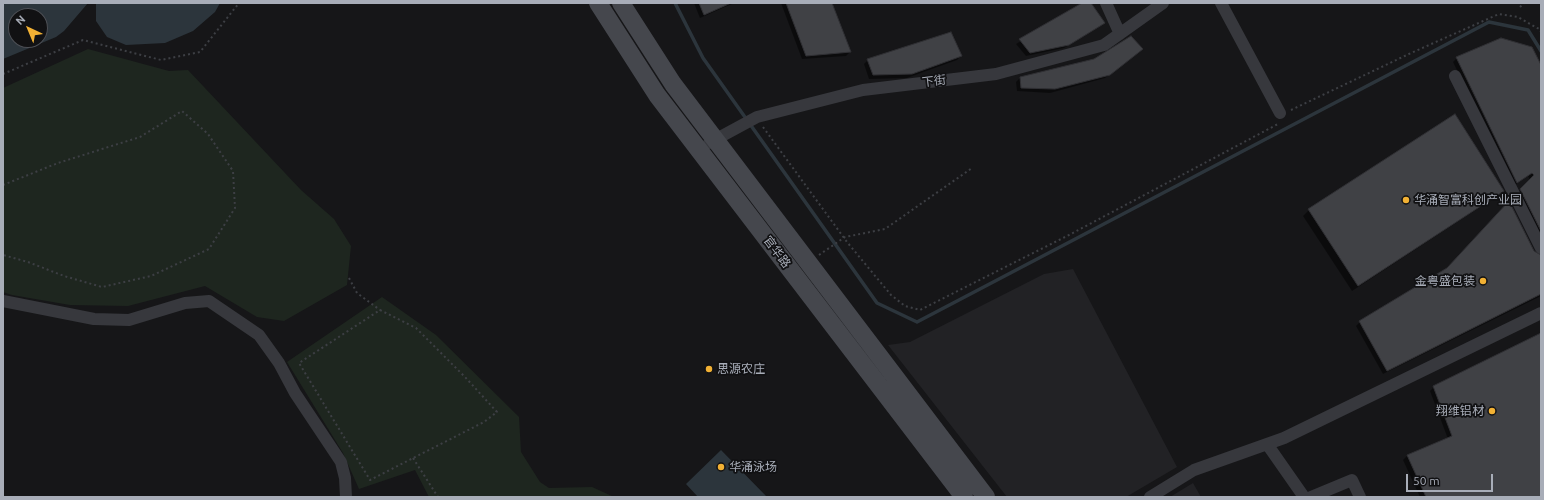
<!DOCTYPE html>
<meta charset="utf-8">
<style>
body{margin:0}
#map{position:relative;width:1544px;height:500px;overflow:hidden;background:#161618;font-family:Ubuntu,sans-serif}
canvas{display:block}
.frame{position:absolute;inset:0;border:4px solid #a8adb8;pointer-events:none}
.north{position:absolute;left:8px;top:8px;width:40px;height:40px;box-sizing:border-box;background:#111113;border:1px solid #4d4f55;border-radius:50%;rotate:316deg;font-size:11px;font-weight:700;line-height:16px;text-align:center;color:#a8adb8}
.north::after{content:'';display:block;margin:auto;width:14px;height:18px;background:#f2b134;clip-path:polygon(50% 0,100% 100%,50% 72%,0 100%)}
.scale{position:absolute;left:1406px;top:474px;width:87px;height:18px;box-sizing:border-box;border:2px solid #a8adb8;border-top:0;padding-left:5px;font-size:12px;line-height:14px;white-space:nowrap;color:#a8adb8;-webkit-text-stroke:3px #111113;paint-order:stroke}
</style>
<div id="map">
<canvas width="1544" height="500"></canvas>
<div class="frame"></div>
<div class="north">N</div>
<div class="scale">50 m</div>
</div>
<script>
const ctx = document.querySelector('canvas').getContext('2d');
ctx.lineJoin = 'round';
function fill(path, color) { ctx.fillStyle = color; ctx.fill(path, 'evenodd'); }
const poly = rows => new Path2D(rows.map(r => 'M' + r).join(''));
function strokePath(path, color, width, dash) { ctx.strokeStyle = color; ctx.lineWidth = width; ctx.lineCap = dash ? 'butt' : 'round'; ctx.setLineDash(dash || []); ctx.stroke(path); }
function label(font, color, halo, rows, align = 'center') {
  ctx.font = font + ' Ubuntu,"Noto Sans SC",sans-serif'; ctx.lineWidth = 3.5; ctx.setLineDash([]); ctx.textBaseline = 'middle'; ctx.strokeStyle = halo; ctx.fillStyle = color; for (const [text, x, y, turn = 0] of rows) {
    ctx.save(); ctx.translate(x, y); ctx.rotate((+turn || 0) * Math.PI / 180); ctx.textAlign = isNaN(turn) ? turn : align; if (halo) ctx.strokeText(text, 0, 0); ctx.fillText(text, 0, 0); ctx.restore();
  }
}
const built = poly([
 [1073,269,1177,467,1126,497,1007,497,888,345,910,342,1044,274],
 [1193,483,1201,497,1170,497]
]);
const green = poly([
 [88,49,169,71,188,70,301,190,334,219,351,246,347,285,284,321,257,317,205,286,128,306,70,305,12,295,3,292,3,88],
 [382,297,436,335,519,417,521,452,540,482,549,488,592,487,614,497,429,497,415,470,359,489,343,453,287,362]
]);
const water = poly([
 [3,3,88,3,64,31,56,37,3,59],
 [16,16,40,16,40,40,16,40],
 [96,3,220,3,215,12,193,31,165,43,126,45,107,37,96,21],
 [721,450,767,497,698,497,686,484]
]);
const shadow = poly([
 [694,3,734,3,700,18],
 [781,3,831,3,850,52,846,56,802,59],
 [1084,3,1089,3,1104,23,1064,48,1026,56,1016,44],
 [1138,53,1105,78,1050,93,1017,91,1016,82,1020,78],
 [961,56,957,60,907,78,869,79,864,64,868,60],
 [1457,58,1541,67,1541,243,1517,194,1530,180,1528,176,1513,186,1453,62],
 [1503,191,1497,196,1352,291,1303,216,1309,210],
 [1534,252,1541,256,1541,296,1383,374,1356,326,1360,322],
 [1541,334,1541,497,1420,497,1403,460,1407,456,1448,439,1430,391,1434,387]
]);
const stream = poly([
 [675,3,703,58,877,303,917,322,1489,22,1528,30,1541,51]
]);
const building = poly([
 [699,3,731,3,704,15,699,3],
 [786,3,832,3,851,52,806,56,786,3],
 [1082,3,1091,3,1105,23,1069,45,1030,53,1019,39,1082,3],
 [951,32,962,56,912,74,873,75,867,59,951,32],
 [1131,36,1143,49,1110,75,1055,89,1021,88,1020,77,1094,59,1131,36],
 [1501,38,1532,47,1541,65,1541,231,1520,189,1534,175,1532,173,1517,183,1456,57,1501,38],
 [1455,114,1504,191,1358,286,1308,209,1455,114],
 [1509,201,1534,251,1541,255,1541,294,1387,371,1359,321,1447,268,1509,201],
 [1541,333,1541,497,1426,497,1407,455,1452,436,1433,386,1541,333]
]);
const path = poly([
 [1520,7,1524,3],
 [3,74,83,40,161,60,200,52,239,3],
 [1291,110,1411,53,1499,14,1518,17,1539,29,1541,32],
 [763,127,847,242,891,295,905,306,920,310,1069,235,1278,124],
 [3,185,58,163,140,137,182,111,208,134,233,171,235,208,209,249,151,276,102,287,64,276,28,262,3,255],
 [819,255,845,237,885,229,972,168],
 [349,278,357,293,380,310],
 [380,310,416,328,465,377,497,412,484,422,370,480,299,363,380,310],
 [413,458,438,497]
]);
const street = poly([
 [1106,3,1120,34],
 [1221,3,1280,113],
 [1455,76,1541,248],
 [709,143,757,117,863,90,996,74,1104,45,1163,3],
 [3,301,94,319,129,320,185,303,209,301,259,335,279,363,295,393,341,462,345,478,346,497],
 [1267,444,1304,497],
 [1150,497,1194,470,1284,438,1541,313],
 [1311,497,1352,480,1360,497]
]);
const secondary = poly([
 [598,3,657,95,964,497],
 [621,3,673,84,986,497]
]);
const markers = [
 [1406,200,4,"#f2b134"],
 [1483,281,4,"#f2b134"],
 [709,369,4,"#f2b134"],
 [1492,411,4,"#f2b134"],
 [721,467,4,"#f2b134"]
];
const streetNames = [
 ["下街",934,81,-7],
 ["官华路",777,252,53]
];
const poiNames = [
 ["华涌智富科创产业园",1414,200],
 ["金粤盛包装",1475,281,"right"],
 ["思源农庄",717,369],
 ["翔维铝材",1484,411,"right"],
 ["华涌泳场",729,467]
];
fill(built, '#222225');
fill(green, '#1e261f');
fill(water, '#2c353c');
fill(shadow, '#0007');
strokePath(stream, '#2c353c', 3.5);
fill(building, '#404145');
strokePath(building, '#303034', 1);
strokePath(path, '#3d3f44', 2, [2, 3]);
strokePath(street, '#37383d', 12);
strokePath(secondary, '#45474d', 18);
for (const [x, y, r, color] of markers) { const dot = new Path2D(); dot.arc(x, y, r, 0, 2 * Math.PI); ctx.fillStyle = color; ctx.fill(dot); strokePath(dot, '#111113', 1.5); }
label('12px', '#a8adb8', '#111113', streetNames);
label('12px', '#a8adb8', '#111113', poiNames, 'left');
</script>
